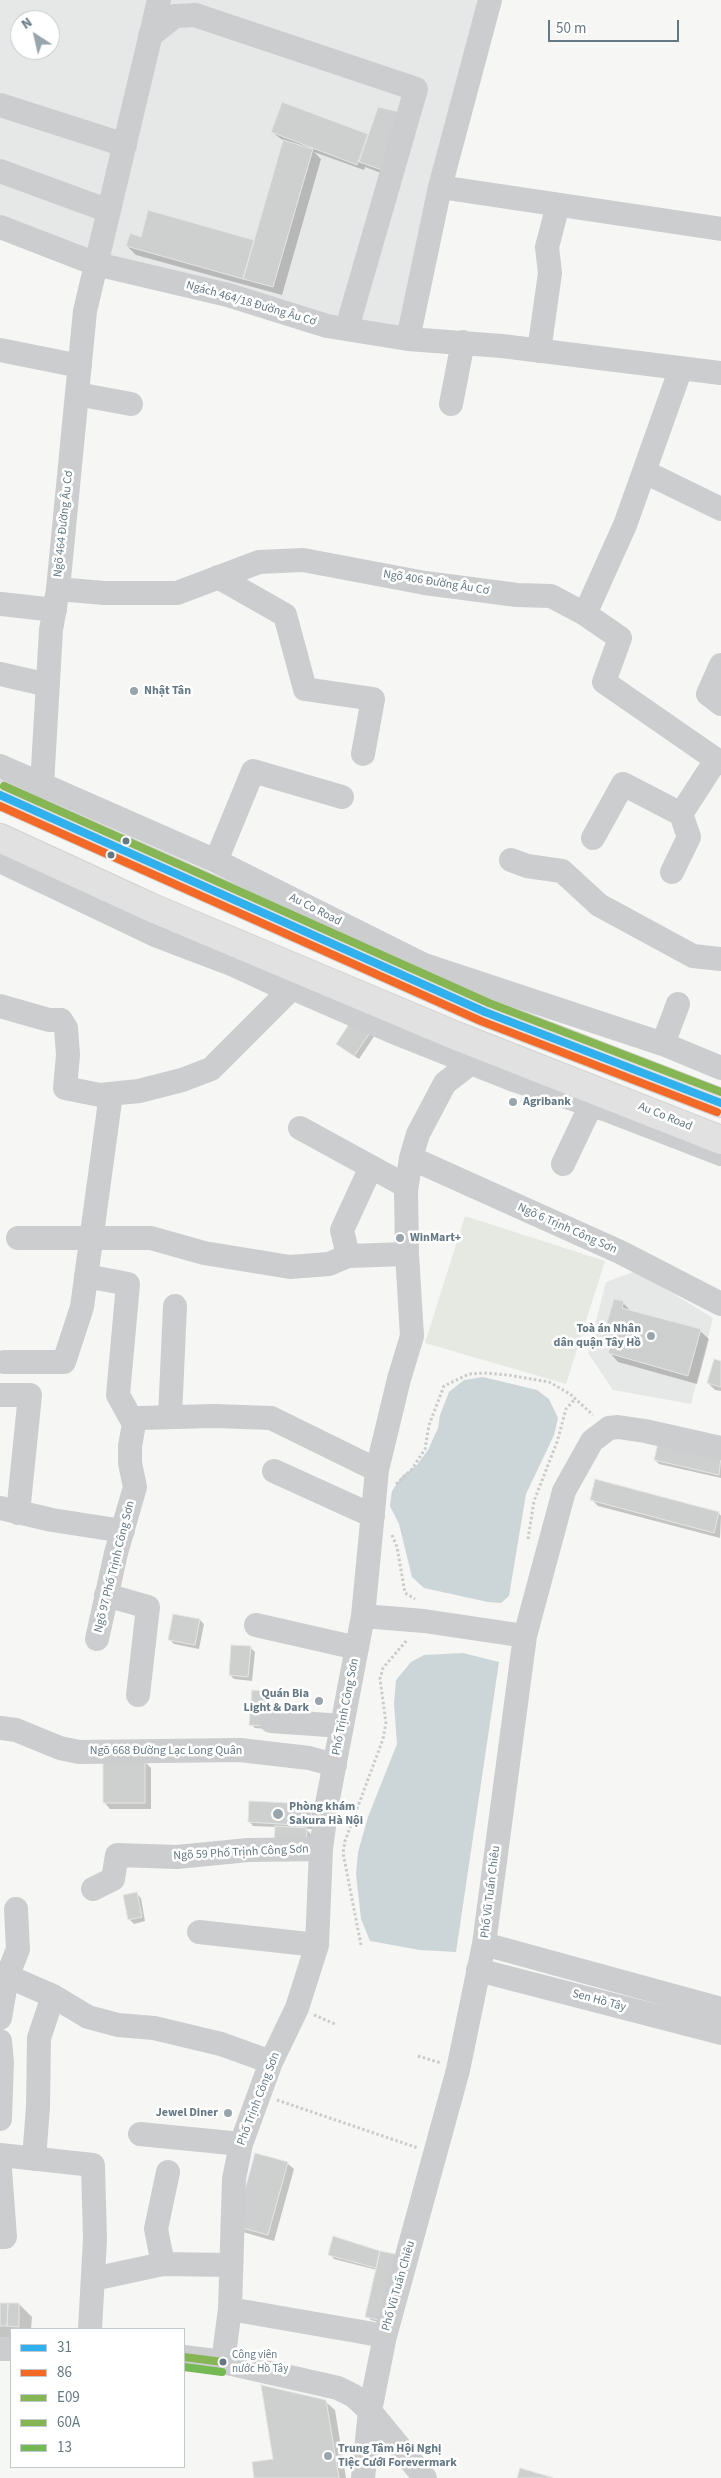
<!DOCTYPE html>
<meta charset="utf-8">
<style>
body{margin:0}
#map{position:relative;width:721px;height:2478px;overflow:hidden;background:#f6f6f4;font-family:"Source Sans 3",sans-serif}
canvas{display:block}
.legend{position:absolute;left:10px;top:2328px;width:175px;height:140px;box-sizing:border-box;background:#fff;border:1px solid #c1c9ce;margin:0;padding:6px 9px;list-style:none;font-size:15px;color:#657985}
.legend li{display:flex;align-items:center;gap:10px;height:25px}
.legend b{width:25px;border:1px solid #c1c9ce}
.north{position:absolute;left:10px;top:10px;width:50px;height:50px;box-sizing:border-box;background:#fff;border:1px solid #c1c9ce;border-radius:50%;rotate:325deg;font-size:14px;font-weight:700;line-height:20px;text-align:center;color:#657985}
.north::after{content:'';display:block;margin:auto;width:18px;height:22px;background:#98a5ac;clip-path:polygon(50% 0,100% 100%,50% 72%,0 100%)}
.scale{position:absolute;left:548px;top:20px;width:131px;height:22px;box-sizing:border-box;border:2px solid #657985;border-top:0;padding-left:6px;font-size:15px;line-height:18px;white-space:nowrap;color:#657985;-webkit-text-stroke:4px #fff;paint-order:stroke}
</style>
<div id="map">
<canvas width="721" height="2478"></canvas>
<ul class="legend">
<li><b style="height:6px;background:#30b0ed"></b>31</li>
<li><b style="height:6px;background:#f36928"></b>86</li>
<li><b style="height:6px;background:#86b553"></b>E09</li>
<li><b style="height:6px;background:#86b553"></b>60A</li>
<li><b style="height:6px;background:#74b953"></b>13</li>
</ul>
<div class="north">N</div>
<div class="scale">50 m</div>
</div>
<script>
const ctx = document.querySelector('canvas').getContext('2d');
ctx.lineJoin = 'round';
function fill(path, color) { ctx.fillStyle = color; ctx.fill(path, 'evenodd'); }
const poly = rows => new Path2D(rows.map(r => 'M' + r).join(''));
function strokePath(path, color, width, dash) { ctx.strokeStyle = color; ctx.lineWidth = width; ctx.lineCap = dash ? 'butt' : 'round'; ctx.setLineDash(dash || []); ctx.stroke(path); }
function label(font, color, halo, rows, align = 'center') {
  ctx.font = font + ' "Source Sans 3",sans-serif'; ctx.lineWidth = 5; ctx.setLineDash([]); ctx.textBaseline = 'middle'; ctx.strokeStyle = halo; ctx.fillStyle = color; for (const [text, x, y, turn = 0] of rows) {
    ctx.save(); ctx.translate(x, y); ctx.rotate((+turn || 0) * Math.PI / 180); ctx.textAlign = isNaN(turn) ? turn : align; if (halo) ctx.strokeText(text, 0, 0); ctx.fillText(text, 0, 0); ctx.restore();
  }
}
const built = poly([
 [0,0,489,0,408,339,0,225],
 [20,20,50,20,50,50,20,50],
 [636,1271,713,1318,691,1404,613,1390,588,1353,606,1282]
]);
const green = poly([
 [465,1216,605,1261,566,1384,425,1343]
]);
const water = poly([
 [483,1377,537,1390,549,1399,558,1418,554,1435,526,1494,509,1596,501,1603,488,1602,424,1588,412,1577,399,1524,390,1506,392,1491,402,1476,417,1465,428,1450,438,1428,440,1415,449,1392,464,1380],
 [463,1653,499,1662,456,1952,420,1950,370,1941,361,1919,356,1874,358,1852,368,1817,397,1744,394,1704,396,1680,411,1662,424,1655]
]);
const shadow = poly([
 [283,104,369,136,392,177,365,167,364,170,314,152,321,159,282,295,136,255,127,246,142,238,149,212,255,241,284,141,272,132],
 [356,1017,377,1032,359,1059,342,1048],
 [623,1303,632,1312,700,1331,709,1339,697,1384,618,1362,610,1353,611,1350,603,1342],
 [721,1362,721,1391,715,1390,708,1383],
 [721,1458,721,1478,659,1464,655,1460],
 [596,1481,719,1513,721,1516,720,1538,598,1506,591,1499],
 [200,1620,204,1624,199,1649,174,1644,170,1640],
 [250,1647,255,1652,252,1681,234,1679,230,1675],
 [266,1692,270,1696,267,1729,255,1728,251,1724],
 [145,1762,151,1768,151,1809,110,1809,104,1802],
 [312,1806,316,1810,315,1829,306,1829,311,1834,310,1852,276,1827,253,1826,249,1821],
 [136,1893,141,1898,145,1921,134,1924,129,1919],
 [287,2163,294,2169,274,2241,243,2232,236,2226],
 [334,2238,399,2257,388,2325,371,2320,367,2316,377,2270,334,2259,330,2254],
 [0,2304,19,2304,32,2317,31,2329,11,2329,11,2338,0,2338],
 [325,2401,335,2410,346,2478,256,2478]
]);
const building = poly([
 [282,102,368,134,357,165,271,132,282,102],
 [378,107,405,113,385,171,359,162,378,107],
 [283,140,313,149,273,287,243,279,283,140],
 [148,210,254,240,243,279,126,246,130,233,141,237,148,210],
 [355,1015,374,1027,354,1056,336,1044,355,1015],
 [614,1299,624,1301,622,1308,701,1329,688,1376,608,1353,611,1345,601,1342,614,1299],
 [714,1359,721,1361,721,1387,707,1383,714,1359],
 [658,1443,721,1457,719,1475,654,1460,658,1443],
 [595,1479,719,1512,714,1533,590,1500,595,1479],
 [173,1614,200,1619,195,1645,168,1640,173,1614],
 [231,1645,251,1646,248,1677,229,1675,231,1645],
 [252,1690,266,1691,263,1726,249,1725,252,1690],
 [103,1760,145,1761,145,1803,103,1803,103,1760],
 [249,1801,312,1804,311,1826,248,1822,249,1801],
 [275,1826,307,1828,306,1848,274,1845,275,1826],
 [137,1892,142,1917,128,1920,123,1895,137,1892],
 [255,2153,288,2162,268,2235,235,2226,255,2153],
 [333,2236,380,2251,376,2268,328,2255,333,2236],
 [380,2251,400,2255,384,2321,365,2317,380,2251],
 [0,2303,8,2303,7,2326,0,2326,0,2303],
 [8,2303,19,2303,19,2327,7,2326,8,2303],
 [261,2385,326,2400,339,2478,254,2478,252,2462,273,2459,261,2385],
 [520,2468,554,2478,517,2478,520,2468]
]);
const path = poly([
 [396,1484,412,1469,425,1449,429,1425,444,1386,469,1374,487,1373,508,1375,549,1382,570,1394,593,1415],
 [392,1535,397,1547,405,1593,415,1599],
 [528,1539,534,1501,557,1442,566,1409,575,1399],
 [361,1945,343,1853,345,1841,383,1739,386,1723,380,1679,383,1668,407,1640],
 [314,2015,337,2025],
 [418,2056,441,2063],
 [277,2100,418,2148]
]);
const minor = poly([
 [150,36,175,16,195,15,416,89,347,328],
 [0,105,125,145],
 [0,171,109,211],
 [440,187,721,229],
 [0,227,96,264,228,295,327,326,408,339,502,346,721,373],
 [408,339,440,187,490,0],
 [0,350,80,366],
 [539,351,550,273,547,247,558,205],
 [77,394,131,404],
 [451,404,463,342],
 [645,472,721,509],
 [218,577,285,615,305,689,373,699,363,754],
 [58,589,104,593,177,593,259,562,303,560,425,583,517,595,551,596,585,614,620,638,604,682,721,763],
 [1,604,55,610],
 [585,614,625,525,681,368],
 [721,665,708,694,721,704],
 [0,674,48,685],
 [0,766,216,861,424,965,663,1044,721,1068],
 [31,810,42,785,51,630,58,589,85,311,159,0],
 [593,838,623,784,681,814,716,760],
 [511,860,527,866,562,871,599,905,693,956,721,959],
 [0,861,155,935,234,965,275,984,292,988,391,1031,514,1080,607,1110,721,1154],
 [216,861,253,771,342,797],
 [672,872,689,837,681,814],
 [0,1006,49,1020,61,1020,66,1028,68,1055,65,1088,100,1095,139,1091,182,1080,211,1069,292,988],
 [663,1044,678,1004],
 [300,1128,406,1186],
 [411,1158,620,1252,721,1304],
 [563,1164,591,1105],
 [18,1238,151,1238,204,1253,290,1267,329,1264,348,1256,407,1254],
 [348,1256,342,1230,371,1167],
 [86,1276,128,1284,118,1395,134,1424],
 [4,1362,64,1362,82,1307,111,1094],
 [0,1395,30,1395,18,1513],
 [170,1417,175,1306],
 [274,1471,373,1516],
 [0,1508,52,1520,123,1531],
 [106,1595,148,1607,138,1695],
 [363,1616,424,1621,525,1636],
 [256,1625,357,1648],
 [97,1639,116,1553,135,1487,130,1463,130,1446,134,1424,140,1418,214,1416,271,1418,377,1470],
 [271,1721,342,1726],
 [0,1728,16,1730,60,1748,79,1752,240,1750,309,1758,335,1765],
 [93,1889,113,1879,117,1855,177,1857,248,1850,321,1849],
 [199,1932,317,1945],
 [484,1944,721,2009],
 [478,1970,721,2033],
 [0,1973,53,1996,88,2017,118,2025,154,2028,221,2044,271,2062],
 [0,2018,7,1977,18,1949,16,1909],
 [0,2041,2,2062,0,2119],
 [140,2134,241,2144],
 [0,2155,93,2165,95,2239,90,2329],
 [34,2159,38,2107,39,2038,53,1996],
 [0,2170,5,2237,0,2237],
 [163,2264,156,2229,168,2172],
 [93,2279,163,2264,231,2265],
 [230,2309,385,2336],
 [0,2349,11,2349],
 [184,2357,223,2362,338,2388,354,2396,370,2411,425,2478],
 [223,2362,230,2309,234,2179,241,2144,271,2062,297,2008,317,1945,321,1849,327,1804,363,1616,377,1470,399,1379,412,1336,407,1254,406,1191,411,1158,418,1134,445,1083,471,1063],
 [363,2478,370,2411,385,2336,458,2070,484,1944,525,1636,564,1491,592,1441,609,1428,618,1427,645,1431,721,1448]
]);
const major = poly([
 [0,795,485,1012,721,1103],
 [0,838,150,907,459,1037,721,1140]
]);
const bus1 = poly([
 [0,795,485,1012,721,1103]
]);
const bus2 = poly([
 [0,806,481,1021,717,1112]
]);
const bus3 = poly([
 [4,786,489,1003,721,1092]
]);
const bus4 = poly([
 [184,2357,223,2362]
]);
const bus5 = poly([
 [184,2367,222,2372]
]);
const markers = [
 [134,691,5,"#98a5ac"],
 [126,841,4.5,"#657985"],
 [111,855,4.5,"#657985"],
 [513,1102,5,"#98a5ac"],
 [400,1238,5,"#98a5ac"],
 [651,1336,5,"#98a5ac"],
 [319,1701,5,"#98a5ac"],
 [278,1814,6,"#98a5ac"],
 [228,2113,5,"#98a5ac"],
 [223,2362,4.5,"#657985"],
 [328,2456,5,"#98a5ac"]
];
const busNames = [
 ["Công viên",232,2356],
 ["nước Hồ Tây",232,2370]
];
const streetNames = [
 ["Ngách 464/18 Đường Âu Cơ",251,304,16],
 ["Ngõ 464 Đường Âu Cơ",64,524,-84],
 ["Ngõ 406 Đường Âu Cơ",436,583,9],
 ["Au Co Road",315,910,27],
 ["Au Co Road",665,1117,22],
 ["Ngõ 6 Trịnh Công Sơn",567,1229,24],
 ["Ngõ 97 Phố Trịnh Công Sơn",115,1567,-76],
 ["Phố Trịnh Công Sơn",346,1707,-79],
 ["Ngõ 668 Đường Lạc Long Quân",166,1751],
 ["Ngõ 59 Phố Trịnh Công Sơn",241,1853,-3],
 ["Phố Vũ Tuấn Chiêu",491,1892,-83],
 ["Sen Hồ Tây",599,2001,15],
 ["Phố Trịnh Công Sơn",259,2099,-69],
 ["Phố Vũ Tuấn Chiêu",399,2286,-74]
];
const poiNames = [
 ["Nhật Tân",144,691],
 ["Agribank",523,1102],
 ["WinMart+",410,1238],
 ["Toà án Nhân",641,1329,"right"],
 ["dân quận Tây Hồ",641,1343,"right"],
 ["Quán Bia",309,1694,"right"],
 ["Light & Dark",309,1708,"right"],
 ["Phòng khám",289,1807],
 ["Sakura Hà Nội",289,1821],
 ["Jewel Diner",218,2113,"right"],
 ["Trung Tâm Hội Nghị",338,2449],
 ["Tiệc Cưới Forevermark",338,2463]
];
fill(built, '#e6e7e7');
fill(green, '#e6e9e2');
fill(water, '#ccd5d7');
fill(shadow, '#0003');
fill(building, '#ced0d0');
strokePath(building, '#e5e5e4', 1);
strokePath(major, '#d2d2d2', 30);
strokePath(path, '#cacbcb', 3, [2.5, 2.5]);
strokePath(minor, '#cccdce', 24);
strokePath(major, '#e0e1e0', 28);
strokePath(bus1, '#30b0ed', 8);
strokePath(bus2, '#f36928', 8);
strokePath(bus3, '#86b553', 8);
strokePath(bus4, '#86b553', 8);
strokePath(bus5, '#74b953', 8);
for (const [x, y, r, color] of markers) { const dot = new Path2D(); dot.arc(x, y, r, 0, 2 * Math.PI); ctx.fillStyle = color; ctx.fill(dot); strokePath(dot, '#fff', 2); }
label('11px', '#657985', '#fff', busNames, 'left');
label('12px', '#657985', '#fff', streetNames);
label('bold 12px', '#657985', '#fff', poiNames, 'left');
</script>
